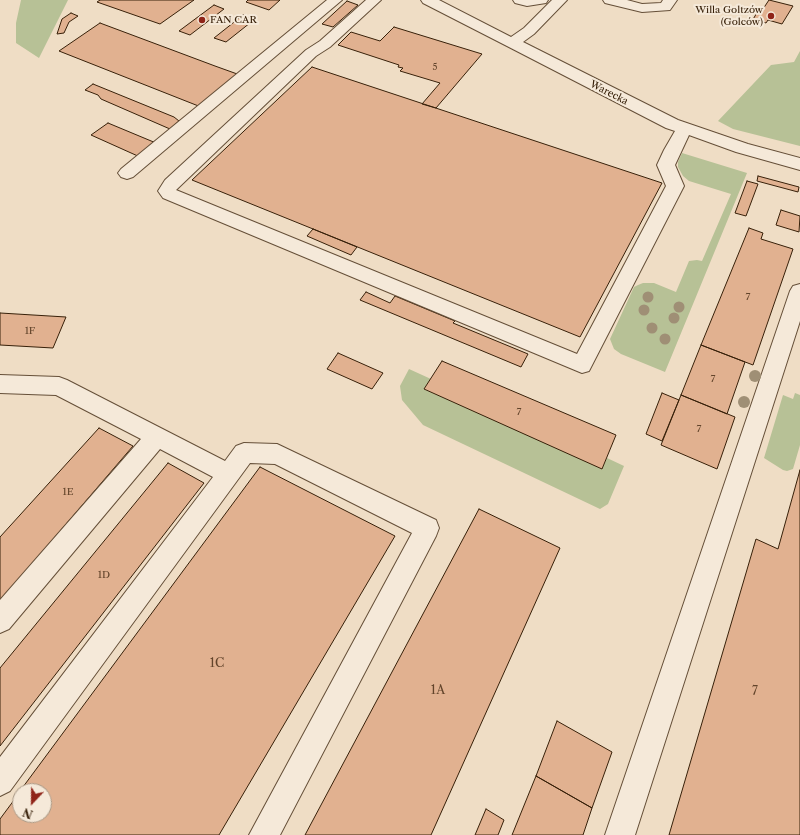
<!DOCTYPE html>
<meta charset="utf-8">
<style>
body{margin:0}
#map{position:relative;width:800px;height:835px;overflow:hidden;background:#efddc5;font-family:"Libre Caslon Text",serif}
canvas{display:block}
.north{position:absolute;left:12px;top:783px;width:40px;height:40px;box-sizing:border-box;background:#f5e9d9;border:1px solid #a99986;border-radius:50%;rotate:202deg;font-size:11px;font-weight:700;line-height:16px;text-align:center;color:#372009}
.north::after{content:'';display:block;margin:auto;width:14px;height:18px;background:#8f2418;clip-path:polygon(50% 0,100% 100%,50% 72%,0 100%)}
</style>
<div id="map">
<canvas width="800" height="835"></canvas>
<div class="north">N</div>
</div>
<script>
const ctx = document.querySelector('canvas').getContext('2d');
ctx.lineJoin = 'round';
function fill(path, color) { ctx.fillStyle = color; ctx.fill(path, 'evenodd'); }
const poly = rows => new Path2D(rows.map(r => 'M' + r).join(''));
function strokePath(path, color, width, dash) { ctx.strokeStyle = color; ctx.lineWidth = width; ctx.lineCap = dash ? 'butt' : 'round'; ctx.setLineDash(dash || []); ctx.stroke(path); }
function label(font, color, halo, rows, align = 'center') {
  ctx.font = font + ' "Libre Caslon Text",serif'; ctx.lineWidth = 4; ctx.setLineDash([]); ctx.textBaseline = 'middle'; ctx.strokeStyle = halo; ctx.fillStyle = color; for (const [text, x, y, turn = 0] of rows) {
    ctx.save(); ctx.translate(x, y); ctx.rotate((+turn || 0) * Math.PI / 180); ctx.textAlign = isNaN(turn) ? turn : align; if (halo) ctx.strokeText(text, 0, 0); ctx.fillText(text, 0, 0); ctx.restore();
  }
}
const green = poly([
 [21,0,68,0,39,58,16,43,16,23],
 [800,51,800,146,733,129,718,121,771,65,794,62],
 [682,153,747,173,665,372,621,354,614,349,610,339,634,287,638,285,643,283,654,283,676,292,689,261,697,260,702,261,731,194,689,181,683,176,678,167,678,162],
 [409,369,431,379,424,389,602,468,607,458,624,466,608,504,600,509,423,425,402,400,400,386],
 [795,393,800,395,800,445,793,469,787,471,783,470,764,458,783,395,793,399]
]);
const building = poly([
 [100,0,194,0,160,24,97,2,100,0],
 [248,0,280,0,269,10,246,2,248,0],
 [769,0,793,6,782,24,768,20,766,23,763,22,762,24,752,21,758,11,761,12,769,0],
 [347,1,358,5,333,27,322,24,347,1],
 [214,5,224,9,190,35,179,31,214,5],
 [71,13,78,16,69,22,64,33,57,34,62,19,71,13],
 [243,15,255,19,226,42,214,38,243,15],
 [100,23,215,66,240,75,201,107,59,51,100,23],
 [394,27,482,54,436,108,422,104,440,83,400,71,403,68,398,67,399,65,338,45,351,32,380,41,394,27],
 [312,67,662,183,580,337,192,180,312,67],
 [93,84,174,117,179,121,170,129,101,99,98,95,85,90,93,84],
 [108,123,156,143,140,157,91,135,108,123],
 [758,176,799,187,798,192,757,181,758,176],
 [747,181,758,184,746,216,735,213,747,181],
 [781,210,800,216,799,232,776,225,781,210],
 [749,228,763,233,761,239,793,249,753,365,701,345,749,228],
 [313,229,357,247,351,255,307,236,313,229],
 [366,292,390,303,395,296,455,321,453,323,528,354,521,367,360,300,366,292],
 [0,313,66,317,53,348,0,345,0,313],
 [701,345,745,362,727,414,681,395,701,345],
 [338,353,383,373,372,389,327,369,338,353],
 [442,361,616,435,602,469,424,389,442,361],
 [662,393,679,400,662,441,646,434,662,393],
 [681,395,735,417,717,469,661,445,681,395],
 [99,428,133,446,0,601,0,537,99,428],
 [168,463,204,483,0,746,0,668,168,463],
 [260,467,395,536,219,835,0,835,0,819,20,792,20,815,44,815,44,791,20,791,260,467],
 [800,470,800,835,669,835,756,539,778,549,800,470],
 [479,509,560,548,431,835,305,835,479,509],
 [557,721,612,752,592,808,536,776,557,721],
 [536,776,592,808,583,835,512,835,536,776],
 [486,809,504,820,498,835,475,835,486,809]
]);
const minor = poly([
 [327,0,342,0,133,177,127,179,121,177,118,173,121,169,327,0],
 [366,0,381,0,330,47,316,56,176,190,577,354,666,186,657,165,664,150,675,131,666,128,507,46,423,3,421,0,439,0,511,37,524,28,552,0,567,0,534,34,523,42,678,120,748,144,800,158,800,170,736,152,689,135,675,165,684,186,589,371,582,373,163,198,158,191,165,180,306,50,320,41,366,0],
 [513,0,548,0,546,3,527,6,515,3,513,0],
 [603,0,627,0,642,4,661,3,663,0,677,0,670,10,642,12,605,3,603,0],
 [800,284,800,321,635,835,605,835,790,291,793,286,800,284],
 [0,375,59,377,67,380,225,461,236,446,244,443,277,444,436,520,439,528,436,536,280,835,249,835,412,533,275,464,250,463,10,791,0,796,0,757,213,477,160,449,9,629,0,633,0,600,141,439,56,395,0,393,0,375]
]);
const trees = [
 [648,297,5.5],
 [679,307,5.5],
 [644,310,5.5],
 [674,318,5.5],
 [652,328,5.5],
 [665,339,5.5],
 [755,376,6],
 [744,402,6]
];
const markers = [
 [771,16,4,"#8f2418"],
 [202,20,4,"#8f2418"]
];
const farNumbernames = [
 ["5",435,67]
];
const farPoinames = [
 ["Willa Goltzów",763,10],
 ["(Golców)",763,22],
 ["FAN CAR",210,20,"left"]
];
const farStreetnames = [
 ["Warecka",609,93,27]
];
const numberNames = [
 ["7",748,297],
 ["1F",30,331],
 ["7",713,379],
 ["7",519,412],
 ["7",699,429],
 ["1E",68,492],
 ["1D",104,575]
];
const nearNumbernames = [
 ["1C",217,664],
 ["1A",438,691],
 ["7",755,692]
];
fill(green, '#b7c196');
fill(building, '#e1b190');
strokePath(building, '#372009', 1);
strokePath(minor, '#654f38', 2);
fill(minor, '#f5e9d9');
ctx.fillStyle = '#9f8f75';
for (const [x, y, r] of trees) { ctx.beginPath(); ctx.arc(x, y, r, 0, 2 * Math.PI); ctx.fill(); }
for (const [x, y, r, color] of markers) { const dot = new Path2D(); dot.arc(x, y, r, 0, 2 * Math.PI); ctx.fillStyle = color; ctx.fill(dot); strokePath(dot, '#f5e9d9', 1.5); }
label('9px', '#62442b', null, farNumbernames);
label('10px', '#372009', '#f5e9d9', farPoinames, 'right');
label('10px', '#372009', '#f5e9d9', farStreetnames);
label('10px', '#62442b', null, numberNames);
label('12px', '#62442b', null, nearNumbernames);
</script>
